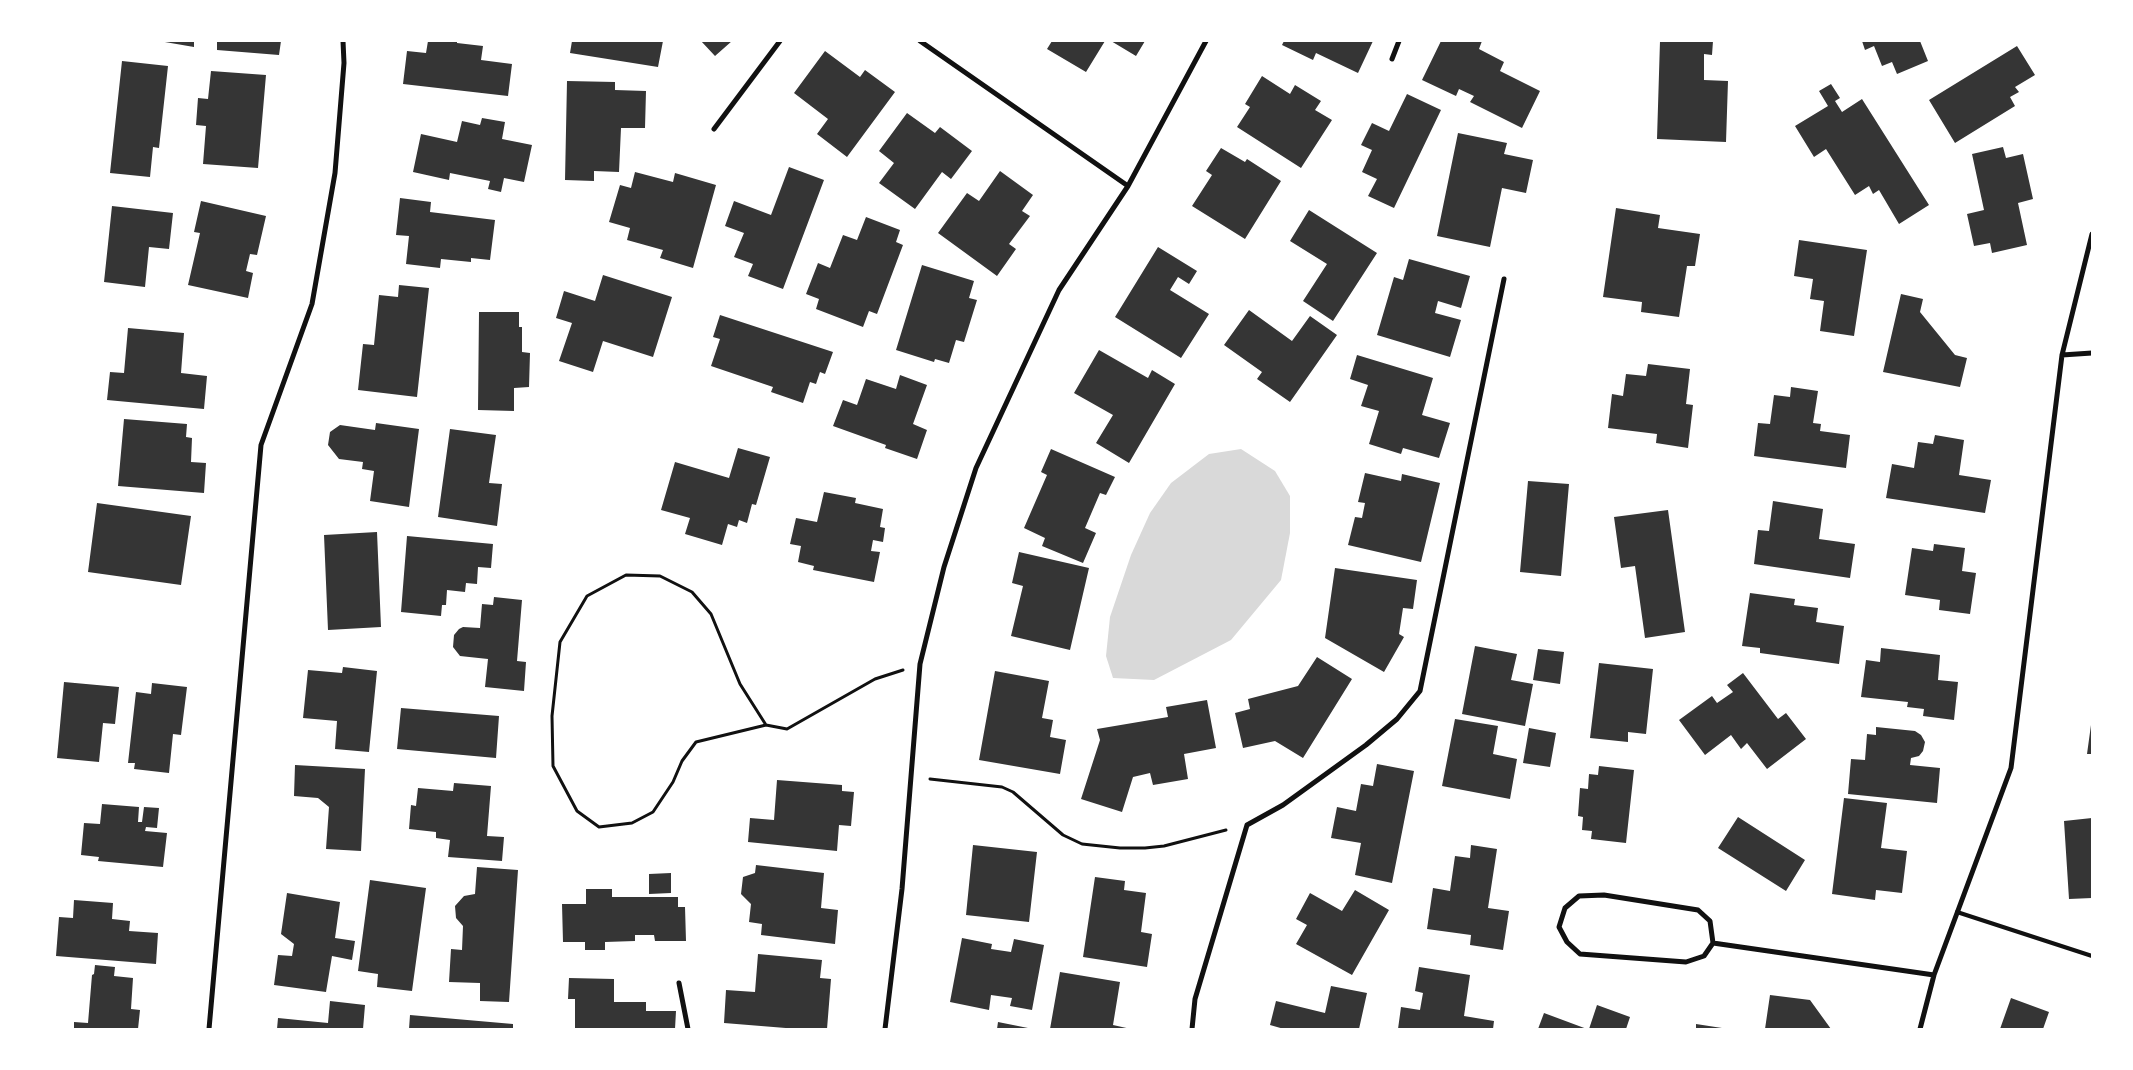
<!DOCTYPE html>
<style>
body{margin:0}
#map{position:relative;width:2133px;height:1070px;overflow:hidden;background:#fff;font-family:"Golos Text",sans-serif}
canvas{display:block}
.frame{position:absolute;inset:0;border:42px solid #fff;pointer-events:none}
</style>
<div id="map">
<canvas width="2133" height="1070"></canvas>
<div class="frame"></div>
</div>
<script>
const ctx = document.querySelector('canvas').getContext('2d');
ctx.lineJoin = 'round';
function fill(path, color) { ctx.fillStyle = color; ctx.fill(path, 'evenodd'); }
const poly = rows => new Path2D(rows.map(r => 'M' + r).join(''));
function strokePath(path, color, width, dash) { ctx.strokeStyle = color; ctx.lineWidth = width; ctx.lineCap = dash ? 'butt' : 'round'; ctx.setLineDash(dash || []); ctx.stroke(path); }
const water = poly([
 [1241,449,1275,471,1290,496,1290,533,1281,580,1231,640,1154,680,1113,678,1106,656,1110,617,1131,555,1150,513,1171,483,1209,454]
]);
const building = poly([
 [159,41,194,41,194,47],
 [217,41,281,41,279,55,217,50],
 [428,41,457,41,457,43,483,46,481,60,512,64,508,96,403,84,407,51,426,53],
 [572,41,663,41,658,67,570,53],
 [701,41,732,41,715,56],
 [1052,41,1105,41,1086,72,1047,49],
 [1111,41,1145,41,1136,56],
 [1284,41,1373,41,1358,73,1316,53,1313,60,1282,45],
 [1441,41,1482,41,1479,49,1504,62,1500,71,1540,91,1522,128,1470,102,1474,96,1459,89,1456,96,1422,80],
 [1660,41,1713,41,1712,55,1704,54,1704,80,1728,81,1726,142,1657,139],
 [1862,41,1920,41,1928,61,1897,74,1892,62,1882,66,1874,46,1865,50],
 [2017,46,2035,75,2015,87,2019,92,2010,97,2015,106,1955,143,1929,100],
 [825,51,860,77,865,70,895,92,847,157,817,134,828,119,794,93],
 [122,61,168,66,159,148,153,147,150,177,110,173],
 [211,71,266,75,258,168,203,164,206,126,196,125,198,98,208,99],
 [1262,76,1290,94,1295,85,1321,101,1315,110,1332,120,1301,168,1237,127,1250,107,1245,104],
 [567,81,615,82,615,90,646,91,645,128,621,128,619,172,594,171,594,181,565,180],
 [1831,84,1840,98,1835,101,1842,112,1862,99,1929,205,1899,224,1879,190,1873,194,1869,186,1855,195,1826,149,1814,157,1795,126,1828,106,1819,91],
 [1407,94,1441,110,1394,208,1368,196,1377,179,1362,172,1372,150,1361,145,1372,123,1389,131],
 [907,113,935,133,940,127,972,151,951,179,942,172,915,209,879,183,894,163,879,151],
 [482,118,505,122,502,139,532,145,524,182,504,178,501,192,488,189,490,181,450,173,449,180,413,172,421,134,457,142,462,121,480,125],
 [1458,133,1507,143,1504,154,1533,160,1526,193,1502,188,1490,247,1437,236],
 [2003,147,2006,158,2023,154,2033,199,2018,203,2027,245,1992,253,1990,243,1974,246,1967,214,1984,210,1972,154],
 [1221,148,1245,162,1247,159,1281,181,1245,239,1192,206,1212,175,1206,171],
 [789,167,824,180,783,289,748,276,753,264,734,257,744,233,725,226,734,201,771,215],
 [1000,171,1033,195,1022,211,1030,216,1009,244,1016,249,997,276,938,233,967,193,979,201],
 [635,172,673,182,675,173,716,185,693,268,660,258,663,250,627,240,630,228,609,222,620,185,631,188],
 [400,198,431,202,430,212,495,220,490,260,471,258,471,262,441,259,440,268,406,264,409,236,396,235],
 [201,201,266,216,257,255,250,254,246,271,253,273,248,298,188,285,200,233,194,232],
 [112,206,173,213,169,249,149,247,145,287,104,282],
 [1616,208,1660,215,1658,228,1700,234,1695,266,1687,266,1679,317,1641,312,1642,302,1603,297],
 [1309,210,1377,253,1333,321,1303,301,1327,264,1290,241],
 [866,217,900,230,896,242,903,245,877,314,869,311,863,327,816,309,819,299,806,294,818,263,830,268,843,235,857,240],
 [1799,240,1867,250,1854,336,1820,331,1824,301,1810,299,1813,279,1794,276],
 [1158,247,1197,271,1189,284,1178,277,1170,290,1209,314,1181,358,1115,317],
 [1409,259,1470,276,1461,308,1438,301,1435,313,1461,320,1450,357,1377,335,1394,277,1403,280],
 [922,265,974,281,969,298,977,300,964,342,956,340,949,363,935,359,934,362,896,350],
 [603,275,672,297,653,357,603,341,593,372,559,361,572,323,556,318,564,291,595,301],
 [399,285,429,288,417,397,358,390,363,344,374,345,379,295,398,297],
 [1901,294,1923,299,1920,312,1955,355,1967,358,1960,387,1883,372],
 [1249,310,1292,341,1310,316,1337,335,1290,402,1257,379,1262,372,1224,345],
 [479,312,519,312,519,327,522,327,522,352,530,353,529,387,514,388,514,411,478,410],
 [720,315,833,352,825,374,820,372,816,384,810,382,803,403,771,392,773,387,711,366,720,339,713,337],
 [128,328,184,333,181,373,207,376,204,409,107,400,110,372,124,373],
 [1099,350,1148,378,1152,370,1175,384,1129,463,1096,443,1113,415,1074,393],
 [1357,355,1433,378,1422,415,1450,423,1439,458,1403,448,1401,454,1369,444,1379,411,1361,406,1368,385,1350,379],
 [1648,364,1690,369,1686,404,1693,405,1688,448,1656,443,1657,434,1608,428,1612,394,1623,396,1626,374,1646,376],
 [900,375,927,385,913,424,927,430,917,459,885,448,886,445,833,426,843,400,857,405,866,379,896,389],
 [1791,387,1818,391,1813,423,1821,424,1820,431,1850,435,1846,468,1754,456,1758,423,1770,424,1774,395,1790,397],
 [124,419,187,424,186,437,192,438,191,462,206,463,204,493,118,486],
 [376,423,419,429,409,507,370,501,374,471,362,469,363,462,339,459,328,445,330,432,340,425,375,430],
 [450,429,496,435,489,483,502,484,497,526,438,517],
 [1935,435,1964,440,1959,475,1991,480,1985,513,1886,498,1892,464,1914,468,1918,442,1933,444],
 [738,448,770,457,756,505,752,504,747,523,739,520,737,527,728,524,722,545,685,534,690,518,661,510,675,462,729,478],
 [1051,449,1115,477,1106,495,1100,493,1085,528,1096,533,1083,563,1042,546,1045,538,1024,528,1047,475,1041,472],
 [1365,473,1401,481,1402,474,1440,483,1421,562,1348,545,1355,517,1362,518,1365,503,1358,502],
 [1528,481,1569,484,1561,576,1520,572],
 [824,492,856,498,855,503,883,509,880,527,885,528,883,542,873,540,871,551,880,552,874,582,813,570,814,566,798,562,801,546,790,544,796,518,817,522],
 [1773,501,1823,509,1819,539,1855,544,1850,578,1754,564,1758,530,1769,531],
 [97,503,191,516,181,585,88,572],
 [1668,510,1685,632,1645,638,1635,566,1621,568,1614,517],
 [377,532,381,627,328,630,324,535],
 [407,536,493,544,491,568,478,567,477,584,466,583,465,592,447,590,446,605,442,605,441,616,401,612],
 [1934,544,1965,548,1962,571,1976,573,1970,614,1939,610,1940,600,1905,595,1912,548,1933,551],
 [1019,552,1089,568,1070,650,1011,636,1023,586,1012,583],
 [1335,568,1417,580,1413,609,1403,608,1399,634,1404,637,1384,672,1325,638],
 [1750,593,1795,599,1794,605,1818,608,1816,622,1844,626,1839,664,1760,653,1760,648,1742,646],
 [494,597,522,600,517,661,526,662,524,691,485,687,488,659,460,656,453,647,454,635,459,629,463,627,480,628,482,604,493,605],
 [1475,646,1517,654,1511,680,1533,684,1525,726,1462,714],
 [1881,648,1940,655,1938,680,1958,682,1954,720,1923,716,1924,709,1907,707,1908,702,1861,697,1866,660,1880,662],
 [1538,649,1564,652,1560,684,1533,680],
 [1317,657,1352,679,1303,758,1275,741,1243,748,1235,713,1250,709,1248,699,1298,686],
 [1599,663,1653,669,1646,734,1628,732,1628,742,1590,738],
 [343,667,377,671,369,752,335,749,337,721,303,718,308,670,342,673],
 [995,671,1049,681,1042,718,1053,720,1050,737,1066,740,1060,774,979,760],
 [1743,673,1778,719,1786,713,1806,739,1767,769,1747,743,1741,749,1731,735,1705,755,1679,720,1712,696,1717,703,1733,692,1727,685],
 [64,682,119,687,115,724,103,723,99,762,57,758],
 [152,683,187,687,181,735,173,734,169,773,134,769,135,763,128,763,136,692,151,694],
 [1207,700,1216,748,1184,754,1188,779,1153,785,1150,773,1133,777,1122,812,1081,799,1100,740,1097,729,1168,717,1166,707],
 [401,708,499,716,496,758,397,749],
 [1455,719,1498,726,1493,754,1517,759,1510,799,1442,786],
 [2091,725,2092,725,2092,754,2087,754],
 [1876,727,1915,731,1921,735,1925,742,1923,751,1919,756,1911,758,1910,765,1940,768,1937,803,1848,794,1851,759,1865,760,1867,734,1876,735],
 [1529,728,1556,733,1550,767,1523,763],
 [1377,764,1414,771,1392,883,1355,875,1361,843,1331,838,1337,807,1356,811,1361,784,1373,786],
 [295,765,365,769,361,851,326,849,329,807,318,798,294,796],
 [1599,766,1634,770,1626,843,1591,839,1592,831,1582,830,1583,817,1578,816,1580,788,1588,789,1589,774,1598,775],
 [777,780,842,785,842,791,854,792,851,826,839,825,837,851,748,842,750,818,774,820],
 [454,783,491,786,487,836,504,837,502,861,448,857,450,840,436,838,436,832,409,829,411,805,416,806,418,788,453,791],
 [1844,798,1887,803,1881,848,1907,851,1902,893,1876,890,1875,900,1832,894],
 [102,804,139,807,138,822,142,822,144,807,159,808,157,828,146,827,145,831,167,833,163,867,98,861,99,857,81,855,84,823,100,824],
 [1738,817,1805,860,1786,891,1718,848],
 [2092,818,2092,898,2069,899,2064,821],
 [973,845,1037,852,1029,922,966,915],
 [1471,845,1497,849,1488,908,1509,911,1503,950,1470,945,1471,935,1427,929,1433,888,1450,891,1455,856,1470,858],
 [756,865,824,873,821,908,838,910,835,944,761,935,762,924,749,922,751,904,741,894,743,877,755,873],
 [477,867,518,870,509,1002,480,1001,480,983,449,982,451,949,462,950,463,926,456,918,455,906,464,896,475,894],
 [671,873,671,893,649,894,649,874],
 [1095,877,1125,881,1124,890,1146,893,1141,932,1152,934,1147,967,1083,957],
 [370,880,426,888,412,991,377,987,378,974,358,971],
 [586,889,612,889,612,897,678,897,678,907,685,907,686,941,655,941,654,935,635,935,635,941,605,942,605,950,585,950,585,942,563,942,562,904,586,904],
 [1355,890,1389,910,1352,975,1296,944,1307,925,1296,919,1310,893,1342,911],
 [287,893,340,902,335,938,355,941,352,960,332,956,326,992,274,985,278,955,292,956,294,944,281,934],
 [74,900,113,903,112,919,130,921,129,931,158,933,156,964,56,956,59,917,73,918],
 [962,938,992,944,991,949,1011,952,1014,939,1044,945,1032,1010,1010,1006,1012,998,991,995,989,1010,950,1002],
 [758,954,822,960,820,978,831,979,827,1029,798,1029,724,1023,726,990,755,992],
 [95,965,115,967,114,976,133,978,131,1009,140,1010,138,1029,74,1029,74,1022,88,1023,92,975,94,974],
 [1419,967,1470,975,1464,1016,1494,1021,1493,1029,1398,1029,1401,1007,1420,1010,1423,993,1415,991],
 [1060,972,1120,982,1113,1025,1131,1029,1050,1029],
 [569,978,614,979,614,1002,646,1002,646,1011,676,1011,675,1029,575,1029,575,999,568,999],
 [1331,986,1367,993,1359,1029,1284,1029,1270,1025,1276,1001,1325,1013],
 [1770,995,1810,1000,1831,1029,1765,1029],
 [2011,998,2049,1012,2043,1029,2000,1029],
 [330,1001,365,1005,363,1029,277,1029,278,1018,328,1023],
 [1597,1005,1630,1017,1626,1029,1589,1029],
 [1544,1013,1587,1029,1538,1029],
 [410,1015,513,1024,513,1029,409,1029],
 [998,1022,1028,1028,1028,1029,997,1029],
 [1696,1024,1722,1028,1722,1029,1696,1029]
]);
const path = poly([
 [766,725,696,742,682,761,673,782,653,812,632,823,599,827,577,811,553,766,552,716,560,642,587,596,626,575,660,576,692,592,711,614,740,684,766,725,787,729,875,679,903,670],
 [930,779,1002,787,1013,792,1063,835,1082,844,1120,848,1145,848,1164,846,1226,830]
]);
const service = poly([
 [1957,912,2092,956]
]);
const minor = poly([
 [920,41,1128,186],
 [1392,59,1399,41],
 [714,129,780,41],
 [2062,355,2092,353],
 [1713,943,1710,921,1698,910,1604,895,1579,896,1565,908,1559,927,1567,942,1580,954,1686,962,1704,956,1713,943,1934,975],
 [679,983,688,1029],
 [209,1029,261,445,312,304,335,173,344,63,343,41],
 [885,1029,902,889,920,664,944,567,976,468,1059,290,1128,186,1206,41],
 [1192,1029,1195,999,1247,825,1283,805,1366,745,1397,719,1420,691,1504,279],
 [1920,1029,1934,975,2011,768,2062,355,2092,234]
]);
fill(water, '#d9d9d9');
fill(building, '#353535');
strokePath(path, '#111', 3);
strokePath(service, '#111', 4);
strokePath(minor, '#111', 5);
</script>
